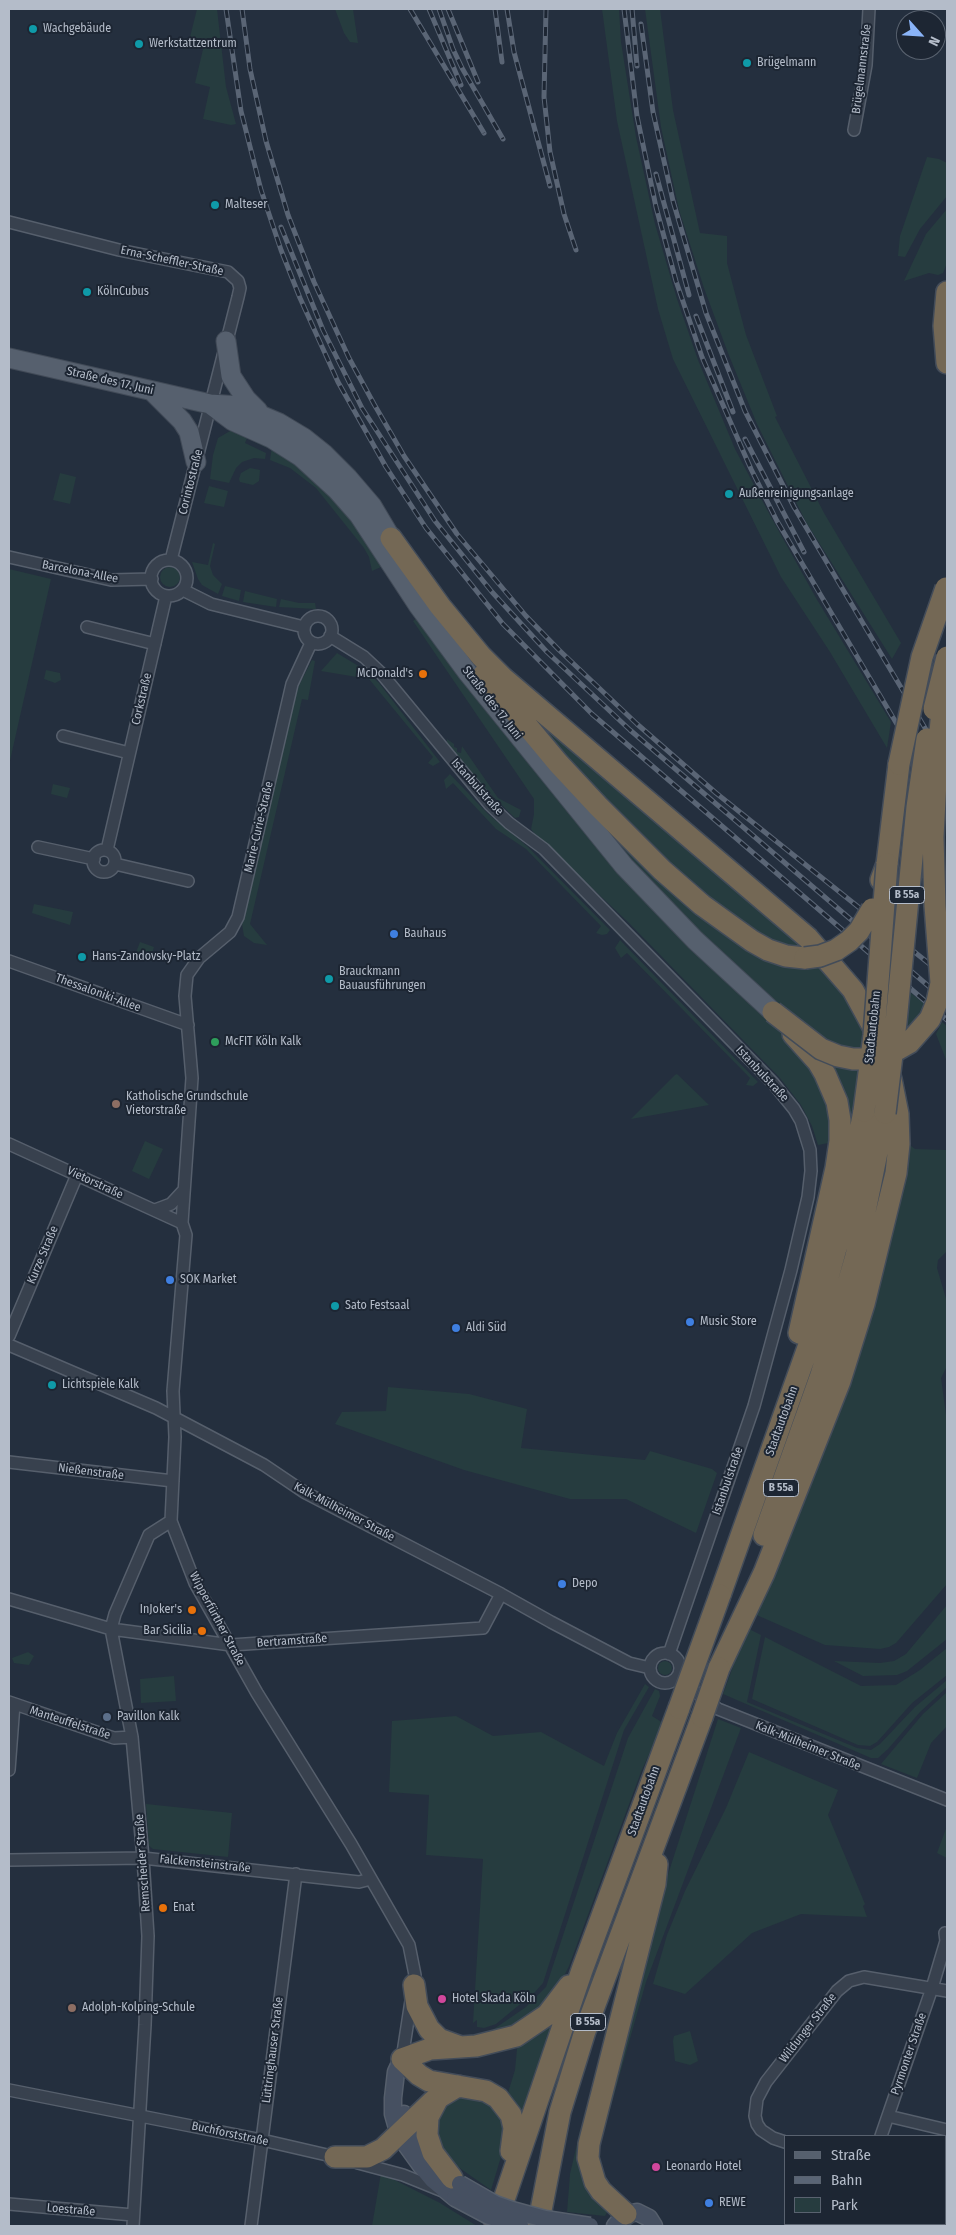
<!DOCTYPE html>
<meta charset="utf-8">
<style>
body{margin:0}
#map{position:relative;width:956px;height:2235px;overflow:hidden;background:#242f3e;font-family:"Fira Sans Condensed",sans-serif}
canvas{display:block}
.frame{position:absolute;inset:0;border:10px solid #b4bcc9;pointer-events:none}
.legend{position:absolute;left:784px;top:2135px;width:162px;height:90px;box-sizing:border-box;background:#1d2633;border:1px solid #59626f;margin:0;padding:6px 9px;list-style:none;font-size:15px;color:#b4bcc9}
.legend li{display:flex;align-items:center;gap:10px;height:25px}
.legend b{width:25px;border:1px solid #59626f}
.north{position:absolute;left:896px;top:10px;width:50px;height:50px;box-sizing:border-box;background:#1d2633;border:1px solid #59626f;border-radius:50%;rotate:116deg;font-size:14px;font-weight:700;line-height:20px;text-align:center;color:#b4bcc9}
.north::after{content:'';display:block;margin:auto;width:18px;height:22px;background:#8ab4f8;clip-path:polygon(50% 0,100% 100%,50% 72%,0 100%)}
</style>
<div id="map">
<canvas width="956" height="2235"></canvas>
<div class="frame"></div>
<ul class="legend">
<li><b style="height:6px;background:#56606e"></b>Straße</li>
<li><b style="height:6px;background:#5a6575"></b>Bahn</li>
<li><b style="height:14px;background:#263c3f"></b>Park</li>
</ul>
<div class="north">N</div>
</div>
<script>
const ctx = document.querySelector('canvas').getContext('2d');
ctx.lineJoin = 'round';
function fill(path, color) { ctx.fillStyle = color; ctx.fill(path, 'evenodd'); }
const poly = rows => new Path2D(rows.map(r => 'M' + r).join(''));
function strokePath(path, color, width, dash) { ctx.strokeStyle = color; ctx.lineWidth = width; ctx.lineCap = dash ? 'butt' : 'round'; ctx.setLineDash(dash || []); ctx.stroke(path); }
function label(font, color, halo, rows, align = 'center') {
  ctx.font = font + ' "Fira Sans Condensed",sans-serif'; ctx.lineWidth = 4; ctx.setLineDash([]); ctx.textBaseline = 'middle'; ctx.strokeStyle = halo; ctx.fillStyle = color; for (const [text, x, y, turn = 0] of rows) {
    ctx.save(); ctx.translate(x, y); ctx.rotate((+turn || 0) * Math.PI / 180); ctx.textAlign = isNaN(turn) ? turn : align; if (halo) ctx.strokeText(text, 0, 0); ctx.fillText(text, 0, 0); ctx.restore();
  }
}
const green = poly([
 [197,9,217,9,226,87,236,124,231,125,203,119,210,87,195,83,205,41,190,37],
 [335,9,353,9,358,43,350,42,344,33],
 [602,9,619,9,621,42,636,137,655,224,677,299,698,360,735,449,771,517,816,598,891,722,887,748,830,652,781,577,673,359,658,309,617,121],
 [645,9,660,9,673,110,700,233,727,236,727,263,746,335,777,416,775,417,824,513,901,643,892,659,806,522,757,424,728,353,704,288,679,210,661,127],
 [927,157,939,159,947,163,947,196,920,229,905,257,898,256,900,236],
 [947,209,947,263,943,273,938,275,929,273,904,281,926,234],
 [235,413,257,421,289,439,321,463,344,484,366,511,425,601,474,668,554,766,657,874,699,910,760,955,782,964,795,966,826,963,865,1018,862,1053,837,1048,810,1034,773,1006,676,914,585,811,471,670,422,603,363,513,342,487,304,454,273,433,234,416],
 [231,427,268,443,267,448,247,438,245,443,266,453,265,459,254,458,242,462,236,468,229,483,210,479,213,455,218,438,230,431],
 [272,446,333,494,463,676,793,1043,825,1089,833,1142,818,1145,812,1126,801,1105,780,1078,629,923,534,833,531,829,534,814,534,799,413,621,416,619,381,567,372,571,369,557,364,548,316,488,290,468,270,460],
 [250,468,260,470,259,481,253,485,240,482,239,479,241,473],
 [60,473,76,477,70,504,53,500],
 [209,486,228,491,224,507,204,503],
 [213,543,215,544,210,566,213,575,222,584,218,594,202,585,198,579,192,562,208,565],
 '160 577a10 10 0 1 1 20 0a10 10 0 1 1-20 0Z',
 [9,569,51,579,9,765],
 [225,586,241,590,239,601,222,596],
 [245,591,277,599,276,607,243,602],
 [281,599,299,603,315,603,316,609,279,607],
 [337,653,365,670,379,683,440,762,433,766,428,763,433,757,369,679,321,671],
 [312,660,315,661,308,700,302,699,250,924,267,945,254,943,244,936,242,924,295,693],
 [46,670,60,673,61,680,55,683,44,679],
 [499,684,813,950,774,945,665,865],
 [447,739,454,744,454,747,457,748,457,752,461,753,462,746,498,798,521,810,519,817,515,818,480,784,447,743],
 [450,774,488,814,527,846,610,930,607,934,602,935,596,933,601,926,526,849,496,829,453,783,446,789,444,780],
 [53,784,70,788,67,798,51,794],
 [34,904,73,912,70,925,32,913],
 [620,940,758,1082,753,1086,746,1085,750,1078,627,953,621,958,615,948],
 [140,942,154,947,150,960,135,955],
 [907,990,925,1004,922,1016,901,1039],
 [942,1022,947,1026,947,1062,936,1034],
 [827,1060,861,1067,849,1140],
 [677,1074,709,1105,631,1119,675,1075],
 [145,1141,163,1149,149,1179,132,1171],
 [906,1142,915,1149,947,1150,947,1251,938,1260,937,1268,947,1302,947,1366,941,1378,947,1422,947,1584,896,1643,889,1647,880,1649,825,1645,752,1613],
 [388,1387,469,1394,527,1409,521,1448,645,1460,650,1451,712,1469,717,1473,696,1533,626,1499,570,1499,464,1470,335,1424,342,1412,386,1411],
 [947,1605,947,1639,907,1671,897,1675,863,1676,834,1661,880,1663,894,1661,906,1654],
 [747,1628,761,1635,747,1702,857,1748,871,1750,880,1744,915,1707,947,1680,947,1687,920,1712,888,1749,878,1758,871,1758,723,1694],
 [765,1637,861,1686,896,1685,920,1670,947,1648,947,1675,912,1703,877,1742,870,1746,858,1745,752,1699],
 [28,1652,34,1656,29,1665,14,1663,12,1658],
 '658 1668a7 7 0 1 1 14 0a7 7 0 1 1-14 0Z',
 [174,1676,176,1701,141,1703,140,1679],
 [645,1684,649,1687,624,1730,543,1983,535,1992,496,2024,484,2028,477,2027,477,2020,473,2023,483,1859,426,1855,429,1795,389,1792,392,1721,456,1716,493,1736,541,1732,604,1766,617,1733],
 [655,1689,659,1691,660,1696,652,1716,663,1723,641,1772,569,1966,557,1990,550,2001,509,2033,451,2039,446,2031,466,2036,491,2031,526,2007,546,1987,628,1738],
 [947,1692,947,1726,931,1743,917,1778,881,1764,923,1714],
 [718,1719,741,1728,646,1982,605,2127,598,2124,664,1887],
 [749,1752,838,1790,828,1815,865,1904,863,1906,867,1917,801,1914,752,1933,685,1994,653,1984,667,1935,685,1891,726,1808],
 [146,1804,232,1813,228,1857,153,1849,149,1846],
 [947,1826,947,1858,937,1853],
 [558,2011,518,2129,507,2096,515,2070,517,2049,520,2042],
 [690,2031,698,2061,690,2065,675,2061,673,2041,674,2036],
 [483,2096,505,2121,503,2150,491,2190,451,2162,437,2140,436,2112,451,2097],
 [580,2131,581,2172,588,2190,609,2209,605,2216,567,2212,570,2174],
 [381,2173,440,2203,477,2226,372,2226]
]);
const street = poly([
 [854,130,866,65,869,9],
 [9,222,119,250,228,272,238,281,240,288,238,297,171,560],
 [9,557,111,580,152,579],
 '151 578a18 18 0 1 1 36 0a18 18 0 1 1-36 0Z',
 [183,590,211,604,304,627],
 '304 630a14 14 0 1 1 28 0a14 14 0 1 1-28 0Z',
 [87,627,155,644],
 [330,636,364,657,381,673,490,805,509,823,544,849,773,1083,794,1109,801,1121,810,1150,811,1171,808,1197,791,1270,754,1406,669,1654],
 [311,643,292,684,238,917,230,932,199,958,187,975,185,996,192,1078,183,1208,182,1223,186,1235,173,1391,175,1437,171,1521,195,1583,257,1693,351,1844,409,1945,415,1975,402,2059],
 [63,736,129,753],
 [38,847,94,859],
 [107,850,166,596],
 '93 861a11 11 0 1 1 22 0a11 11 0 1 1-22 0Z',
 [115,864,188,881],
 [9,961,188,1025],
 [9,1144,182,1223],
 [155,1210,171,1204,183,1191],
 [9,1336,77,1175],
 [9,1345,156,1408,264,1465,304,1492,501,1594,551,1622,629,1663,650,1668],
 [9,1462,173,1481],
 [9,1599,111,1629,231,1645,483,1628,501,1594],
 '650 1668a15 15 0 1 1 30 0a15 15 0 1 1-30 0Z',
 [677,1678,718,1709,947,1800],
 [9,1702,114,1738,132,1737],
 [9,1770,14,1704],
 [9,1860,143,1858,359,1882,371,1879],
 [9,2090,262,2140,340,2158],
 [888,2116,947,2130],
 [881,2136,932,1988,946,1941,945,1933],
 [785,2142,773,2138,761,2130,757,2124,755,2116,757,2099,766,2082,837,1991,849,1981,864,1977,947,1991],
 [358,2163,403,2175,440,2190],
 [9,2204,133,2215],
 [133,2226,145,2025,148,1936,143,1858,132,1737,111,1629,115,1614,149,1535,171,1521],
 [251,2226,296,1874]
]);
const secondary = poly([
 [402,2059,396,2072,393,2098,393,2114,397,2128,404,2142,422,2167,432,2179,455,2198],
 [404,2114,412,2133,429,2158],
 [615,2226,624,2215,637,2212,649,2218,654,2226]
]);
const primary = poly([
 [226,341,231,376,246,399,258,411],
 [9,358,210,404,239,406,279,423,304,438,324,454,348,478,372,506,391,538],
 [152,391,182,421,189,432,196,462],
 [210,404,233,421,271,438,301,457,337,490,359,515,418,605,468,673,624,866,695,940,773,1012]
]);
const highway = poly([
 [947,292,944,326,947,363],
 [391,538,440,606,481,656,503,678,808,938,853,990,878,1036],
 [484,674,558,763,598,806,662,870,702,905,752,941,768,950,786,956,805,958],
 [881,880,887,864,899,764],
 [793,1034,818,1062,825,1074,837,1102,840,1120,840,1141,836,1168,799,1333],
 [764,1535,821,1375,841,1308,856,1256,885,1113],
 [720,1595,811,1339,838,1241,864,1111],
 [719,1668,764,1573,840,1381,864,1304,896,1173,899,1144,898,1114,891,1079],
 [414,1985,417,2006,429,2029,439,2039,458,2046],
 [437,2100,428,2117,427,2135,433,2153,452,2178],
 [511,2151,514,2128,511,2115,498,2098,486,2091,429,2081,419,2075,402,2059,430,2049,476,2046,516,2036,547,2015,569,1986],
 [335,2157,367,2157,383,2149,433,2101,458,2086],
 [626,2214,601,2191,595,2182,588,2158,589,2144,655,1884,657,1864],
 [495,2226,582,1970,679,1708],
 [538,2226,560,2112,585,2031,702,1717]
]);
const rail = poly([
 [226,9,241,111,261,190,281,250,300,298,338,382,386,467,426,528,503,624,592,714,947,1020],
 [242,9,250,69,266,141,288,215,314,282,349,358,374,404,404,456,457,534,526,616,559,650,637,724,716,793,947,978],
 [410,9,484,133],
 [429,9,461,85],
 [439,9,453,49,462,68,503,139],
 [448,9,478,82],
 [495,9,502,62],
 [507,9,514,52,550,186],
 [546,9,544,97,550,152,564,214,576,250],
 [624,9,637,116,656,207,676,281,702,357,751,469,777,521,947,809],
 [632,9,637,66],
 [641,24,653,112,673,201,706,313,745,411,794,507,947,765],
 [656,174,689,295],
 [281,227,323,330,362,408,435,521,492,592,547,652,630,730,947,1002],
 [696,316,733,412],
 [745,439,804,552]
]);
const secondaryBridge = poly([
 [460,2184,495,2204,512,2210,545,2219,590,2226],
 [455,2198,489,2216,520,2226]
]);
const highwayBridge = poly([
 [934,709,947,657],
 [899,764,922,657,946,588],
 [805,958,820,956,836,950,849,941,859,931,872,909],
 [773,1012,821,1049,838,1056,853,1059,870,1059,895,1051,909,1043,930,1019,937,1002,941,983,935,906,933,837,937,763,941,721,947,694],
 [864,1111,874,1035,887,864],
 [885,1113,896,1022,917,807,927,739],
 [679,1708,720,1595],
 [702,1717,719,1668]
]);
const markers = [
 [33,29,5,"#0f9aa8"],
 [139,44,5,"#0f9aa8"],
 [747,63,5,"#0f9aa8"],
 [215,205,5,"#0f9aa8"],
 [87,292,5,"#0f9aa8"],
 [729,494,5,"#0f9aa8"],
 [423,674,5,"#e8710a"],
 [394,934,5,"#3f7fe0"],
 [82,957,5,"#0f9aa8"],
 [329,979,5,"#0f9aa8"],
 [215,1042,5,"#2e9e5b"],
 [116,1104,5,"#8d6e63"],
 [170,1280,5,"#3f7fe0"],
 [335,1306,5,"#0f9aa8"],
 [690,1322,5,"#3f7fe0"],
 [456,1328,5,"#3f7fe0"],
 [52,1385,5,"#0f9aa8"],
 [562,1584,5,"#3f7fe0"],
 [192,1610,5,"#e8710a"],
 [202,1631,5,"#e8710a"],
 [107,1717,5,"#5c6f8a"],
 [163,1908,5,"#e8710a"],
 [442,1999,5,"#d1479c"],
 [72,2008,5,"#8d6e63"],
 [656,2167,5,"#d1479c"],
 [709,2203,5,"#3f7fe0"]
];
const shields = [
 [907,895,35],
 [781,1488,35],
 [588,2022,35]
];
const shieldNames = [
 ["B 55a",907,895],
 ["B 55a",781,1488],
 ["B 55a",588,2022]
];
const poiNames = [
 ["Wachgebäude",43,29],
 ["Werkstattzentrum",149,44],
 ["Brügelmann",757,63],
 ["Malteser",225,205],
 ["KölnCubus",97,292],
 ["Außenreinigungsanlage",739,494],
 ["McDonald's",413,674,"right"],
 ["Bauhaus",404,934],
 ["Hans-Zandovsky-Platz",92,957],
 ["Brauckmann",339,972],
 ["Bauausführungen",339,986],
 ["McFIT Köln Kalk",225,1042],
 ["Katholische Grundschule",126,1097],
 ["Vietorstraße",126,1111],
 ["SOK Market",180,1280],
 ["Sato Festsaal",345,1306],
 ["Music Store",700,1322],
 ["Aldi Süd",466,1328],
 ["Lichtspiele Kalk",62,1385],
 ["Depo",572,1584],
 ["InJoker's",182,1610,"right"],
 ["Bar Sicilia",192,1631,"right"],
 ["Pavillon Kalk",117,1717],
 ["Enat",173,1908],
 ["Hotel Skada Köln",452,1999],
 ["Adolph-Kolping-Schule",82,2008],
 ["Leonardo Hotel",666,2167],
 ["REWE",719,2203]
];
const streetNames = [
 ["Brügelmannstraße",862,69,-83],
 ["Erna-Scheffler-Straße",172,261,12],
 ["Straße des 17. Juni",110,381,13],
 ["Corintostraße",191,482,-76],
 ["Barcelona-Allee",80,572,11],
 ["Corkstraße",142,699,-77],
 ["Straße des 17. Juni",492,703,52],
 ["Istanbulstraße",477,787,48],
 ["Marie-Curie-Straße",259,827,-77],
 ["Thessaloniki-Allee",98,993,20],
 ["Stadtautobahn",873,1027,-84],
 ["Istanbulstraße",762,1074,47],
 ["Vietorstraße",95,1183,25],
 ["Kurze Straße",43,1255,-67],
 ["Stadtautobahn",782,1421,-70],
 ["Nießenstraße",91,1472,7],
 ["Istanbulstraße",728,1481,-71],
 ["Kalk-Mülheimer Straße",344,1512,28],
 ["Wipperfürther Straße",217,1619,62],
 ["Bertramstraße",292,1641,-4],
 ["Manteuffelstraße",70,1723,18],
 ["Kalk-Mülheimer Straße",808,1746,22],
 ["Stadtautobahn",644,1801,-70],
 ["Remscheider Straße",143,1863,-94],
 ["Falckensteinstraße",205,1864,6],
 ["Wildunger Straße",808,2028,-52],
 ["Lüttringhauser Straße",273,2050,-83],
 ["Pyrmonter Straße",909,2054,-71],
 ["Buchforststraße",230,2134,12],
 ["Loestraße",71,2210,5]
];
fill(green, '#263c3f');
strokePath(street, '#565f6c', 14);
strokePath(secondary, '#565f6c', 19);
strokePath(primary, '#414a57', 21);
strokePath(highway, '#434c59', 24);
strokePath(street, '#38414e', 11);
strokePath(secondary, '#465061', 16);
strokePath(primary, '#56606e', 19);
strokePath(highway, '#746855', 21);
strokePath(rail, '#5a6575', 5);
strokePath(rail, '#1d2633', 3, [9]);
strokePath(secondaryBridge, '#565f6c', 19, []);
strokePath(highwayBridge, '#434c59', 24, []);
strokePath(secondaryBridge, '#465061', 16);
strokePath(highwayBridge, '#746855', 21);
for (const [x, y, r, color] of markers) { const dot = new Path2D(); dot.arc(x, y, r, 0, 2 * Math.PI); ctx.fillStyle = color; ctx.fill(dot); strokePath(dot, '#1d2633', 2); }
for (const [x, y, w] of shields) { const box = new Path2D(); box.roundRect(x - w / 2, y - 8.5, w, 17, 4); ctx.fillStyle = '#1d2633'; ctx.fill(box); strokePath(box, '#b4bcc9', 1); }
label('bold 11px', '#b4bcc9', null, shieldNames);
label('12px', '#b4bcc9', '#1d2633', poiNames, 'left');
label('12px', '#b4bcc9', '#1d2633', streetNames);
</script>
